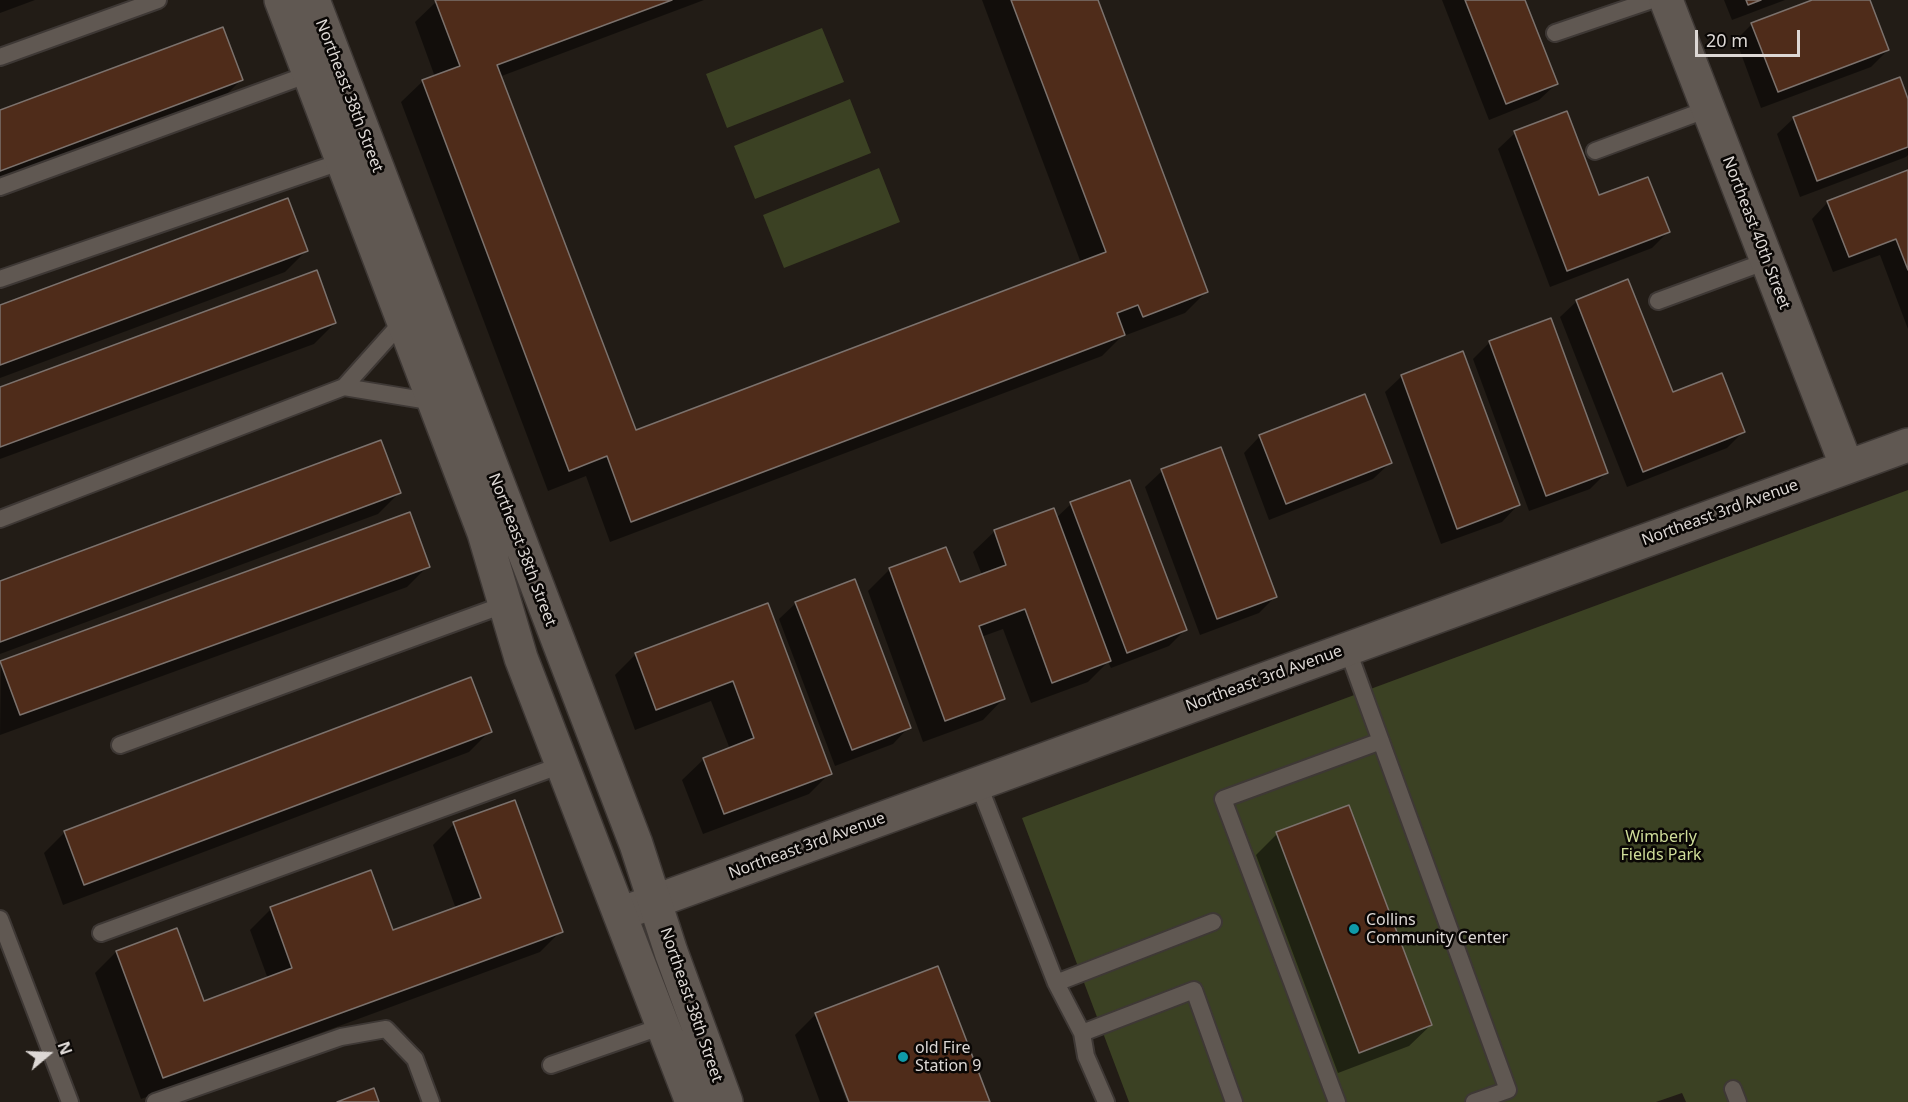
<!DOCTYPE html>
<style>
body{margin:0}
#map{position:relative;width:1908px;height:1102px;overflow:hidden;background:#221c16;font-family:"Noto Sans",sans-serif}
canvas{display:block}
.north{position:absolute;left:18px;top:1024px;width:60px;height:60px;-webkit-text-stroke:4px #0a0705;paint-order:stroke;rotate:71deg;font-size:16px;font-weight:700;line-height:24px;text-align:center;color:#ddd8d5}
.north::after{content:'';display:block;margin:auto;width:21px;height:27px;background:#ddd8d5;clip-path:polygon(50% 0,100% 100%,50% 72%,0 100%)}
.scale{position:absolute;left:1695px;top:30px;width:105px;height:27px;box-sizing:border-box;border:3px solid #ddd8d5;border-top:0;padding-left:8px;font-size:18px;line-height:21px;white-space:nowrap;color:#ddd8d5;-webkit-text-stroke:4px #0a0705;paint-order:stroke}
</style>
<div id="map">
<canvas width="1908" height="1102"></canvas>
<div class="north">N</div>
<div class="scale">20 m</div>
</div>
<script>
const ctx = document.querySelector('canvas').getContext('2d');
ctx.lineJoin = 'round';
function fill(path, color) { ctx.fillStyle = color; ctx.fill(path, 'evenodd'); }
const poly = rows => new Path2D(rows.map(r => 'M' + r).join(''));
function strokePath(path, color, width, dash) { ctx.strokeStyle = color; ctx.lineWidth = width; ctx.lineCap = dash ? 'butt' : 'round'; ctx.setLineDash(dash || []); ctx.stroke(path); }
function label(font, color, halo, rows, align = 'center') {
  ctx.font = font + ' "Noto Sans",sans-serif'; ctx.lineWidth = 5; ctx.setLineDash([]); ctx.textBaseline = 'middle'; ctx.strokeStyle = halo; ctx.fillStyle = color; for (const [text, x, y, turn = 0] of rows) {
    ctx.save(); ctx.translate(x, y); ctx.rotate((+turn || 0) * Math.PI / 180); ctx.textAlign = isNaN(turn) ? turn : align; if (halo) ctx.strokeText(text, 0, 0); ctx.fillText(text, 0, 0); ctx.restore();
  }
}
const green = poly([
 [822,28,844,82,727,128,706,74],
 [850,99,871,153,755,199,734,146],
 [879,168,900,222,784,268,763,215],
 [1908,490,1908,1102,1686,1102,1682,1093,1656,1102,1129,1102,1022,818]
]);
const shadow = poly([
 [0,0,35,0,0,13],
 [704,0,499,77,635,432,1081,263,982,0,1096,0,1206,292,1185,313,1121,337,1102,356,610,542,586,476,548,491,401,102,423,81,435,77,415,22,438,0],
 [1442,0,1523,0,1556,84,1539,100,1489,120],
 [1724,0,1785,0,1732,20],
 [1816,0,1869,0,1888,50,1871,67,1761,108,1736,40,1752,24],
 [241,80,220,101,0,183,0,112],
 [1908,103,1908,155,1906,157,1800,197,1777,134,1794,118],
 [1515,133,1599,197,1668,232,1652,248,1550,287,1498,149],
 [1908,172,1908,329,1880,255,1833,272,1812,219,1828,202],
 [306,251,285,272,0,378,0,306],
 [1577,301,1672,394,1744,431,1727,448,1627,487,1560,317],
 [335,323,314,344,0,459,0,388],
 [1490,342,1606,473,1590,489,1529,511,1473,359],
 [1402,376,1518,505,1502,522,1441,544,1385,392],
 [1260,436,1390,463,1373,479,1269,520,1244,453],
 [1162,471,1275,597,1259,613,1200,635,1145,487],
 [1129,481,1185,630,1169,646,1111,668,1108,662,1088,682,1031,703,1003,629,981,637,1004,698,983,720,923,742,868,591,890,569,959,584,982,575,973,552,995,531,1056,518,1071,504],
 [399,493,378,514,0,654,0,582],
 [428,566,407,587,0,735,1,662],
 [796,603,909,727,893,744,835,766,779,619],
 [767,605,830,773,809,794,703,834,682,780,704,759,730,749,711,701,635,730,615,675,636,654],
 [490,731,469,752,63,905,44,853,65,832],
 [454,824,561,931,540,952,141,1099,95,973,116,952,203,1003,268,979,250,930,271,909,392,932,456,909,433,845],
 [1277,834,1431,1025,1409,1046,1338,1073,1256,855],
 [816,1014,988,1102,851,1102,821,1023,818,1023,847,1102,820,1102,795,1035]
]);
const building = poly([
 [435,0,672,0,497,65,636,430,1106,252,1011,0,1098,0,1208,292,1143,317,1138,305,1117,313,1125,335,631,522,607,456,569,471,422,80,460,66,435,0],
 [1465,0,1525,0,1558,84,1506,104,1465,0],
 [1746,0,1761,0,1748,5,1746,0],
 [1812,0,1870,0,1889,50,1778,92,1751,23,1812,0],
 [223,27,243,80,0,171,0,110,223,27],
 [1900,77,1908,99,1908,147,1817,181,1793,117,1900,77],
 [1567,111,1599,195,1648,177,1670,232,1567,271,1514,131,1567,111],
 [1908,170,1908,270,1896,239,1849,257,1827,201,1908,170],
 [288,198,308,251,0,365,0,305,288,198],
 [317,270,336,323,0,447,0,387,317,270],
 [1628,279,1673,392,1722,373,1745,432,1643,472,1576,300,1628,279],
 [1551,318,1608,473,1546,496,1489,341,1551,318],
 [1463,351,1520,505,1457,529,1401,375,1463,351],
 [1365,394,1392,463,1286,504,1259,435,1365,394],
 [381,440,401,493,0,642,0,581,381,440],
 [1221,447,1277,597,1217,619,1161,469,1221,447],
 [1130,480,1187,630,1127,653,1070,502,1130,480],
 [1054,508,1111,661,1052,683,1025,609,979,626,1005,699,945,721,889,568,946,547,960,582,1006,565,994,530,1054,508],
 [410,512,430,567,20,715,0,661,410,512],
 [855,579,911,728,852,750,795,602,855,579],
 [768,603,832,774,724,814,703,758,754,738,733,681,656,710,635,653,768,603],
 [471,677,492,732,84,885,64,831,471,677],
 [515,800,563,932,163,1078,116,951,177,928,204,1001,292,968,270,907,371,870,393,930,481,898,453,822,515,800],
 [1349,805,1432,1025,1359,1053,1276,832,1349,805],
 [938,966,990,1102,849,1102,815,1013,938,966],
 [374,1088,379,1102,337,1102,374,1088]
]);
const service = poly([
 [1555,33,1652,0],
 [0,57,158,0],
 [1595,151,1708,109],
 [0,187,309,74],
 [0,279,343,161],
 [1658,301,1767,261],
 [403,321,344,387,435,402],
 [0,519,344,387],
 [1347,648,1508,1090,1474,1102],
 [120,745,506,604],
 [978,783,1056,983,1082,1033,1086,1056,1106,1102],
 [0,919,70,1102],
 [101,933,564,764],
 [1056,983,1213,922],
 [1082,1033,1194,990,1234,1102],
 [551,1065,663,1026],
 [1733,1089,1738,1102],
 [155,1102,341,1037,386,1029,415,1059,431,1102],
 [1337,1102,1223,799,1381,741]
]);
const minor = poly([
 [1666,0,1847,467],
 [620,914,1908,445]
]);
const tertiary = poly([
 [281,0,484,533,521,658,692,1102],
 [313,0,636,844,671,952,726,1102]
]);
const markers = [
 [1354,929,6,"#0f9aa8"],
 [903,1057,6,"#0f9aa8"]
];
const streetNames = [
 ["Northeast 38th Street",349,96,69],
 ["Northeast 40th Street",1756,233,69],
 ["Northeast 3rd Avenue",1720,513,-20],
 ["Northeast 38th Street",522,550,69],
 ["Northeast 3rd Avenue",1264,679,-20],
 ["Northeast 3rd Avenue",807,846,-20],
 ["Northeast 38th Street",691,1005,71]
];
const parkNames = [
 ["Wimberly",1661,837],
 ["Fields Park",1661,855]
];
const poiNames = [
 ["Collins",1366,920],
 ["Community Center",1366,938],
 ["old Fire",915,1048],
 ["Station 9",915,1066]
];
fill(green, '#3b4123');
fill(shadow, '#0007');
fill(building, '#4f2c1a');
strokePath(building, '#7c726d', 1.5);
strokePath(service, '#3e3835', 20);
strokePath(minor, '#3e3835', 36);
strokePath(tertiary, '#3e3835', 36);
strokePath(service, '#605852', 16);
strokePath(minor, '#605852', 33);
strokePath(tertiary, '#605852', 33);
for (const [x, y, r, color] of markers) { const dot = new Path2D(); dot.arc(x, y, r, 0, 2 * Math.PI); ctx.fillStyle = color; ctx.fill(dot); strokePath(dot, '#0a0705', 2); }
label('16px', '#ddd8d5', '#0a0705', streetNames);
label('16px', '#cfdd99', '#0a0705', parkNames);
label('16px', '#ddd8d5', '#0a0705', poiNames, 'left');
</script>
